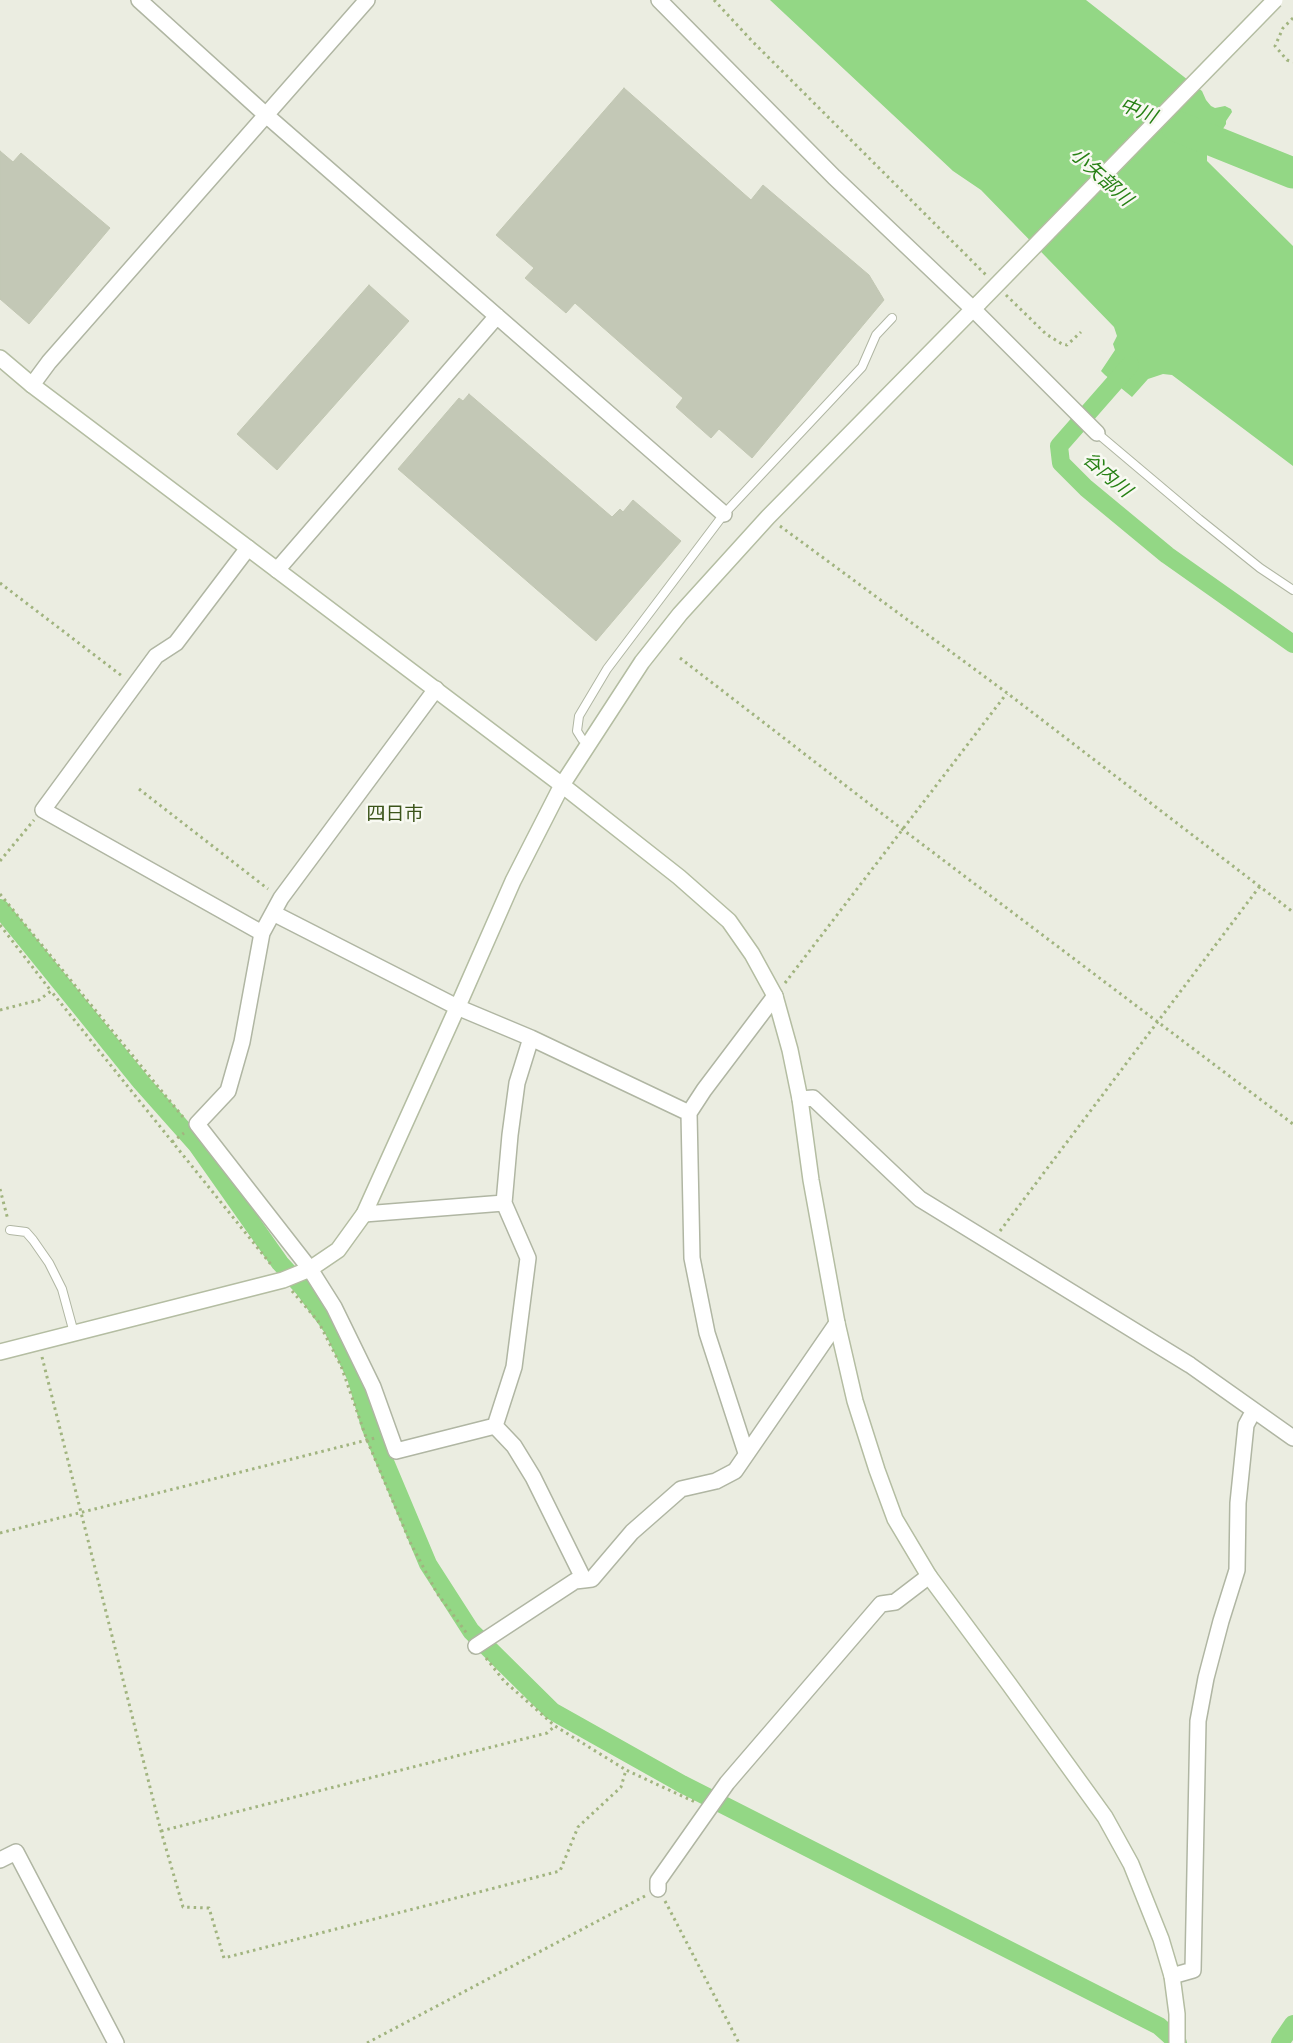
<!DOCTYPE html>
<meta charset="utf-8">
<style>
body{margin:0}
canvas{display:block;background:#ebede1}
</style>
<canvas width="1293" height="2043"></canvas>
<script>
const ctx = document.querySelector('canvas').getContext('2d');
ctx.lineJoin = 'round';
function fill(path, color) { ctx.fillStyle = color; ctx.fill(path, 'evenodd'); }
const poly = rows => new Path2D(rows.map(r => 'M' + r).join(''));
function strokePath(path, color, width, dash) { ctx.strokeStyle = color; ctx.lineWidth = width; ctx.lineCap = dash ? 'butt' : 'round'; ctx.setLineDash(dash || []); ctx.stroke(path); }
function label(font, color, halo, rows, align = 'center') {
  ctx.font = font + ' Inter,"Noto Sans JP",sans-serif'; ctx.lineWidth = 5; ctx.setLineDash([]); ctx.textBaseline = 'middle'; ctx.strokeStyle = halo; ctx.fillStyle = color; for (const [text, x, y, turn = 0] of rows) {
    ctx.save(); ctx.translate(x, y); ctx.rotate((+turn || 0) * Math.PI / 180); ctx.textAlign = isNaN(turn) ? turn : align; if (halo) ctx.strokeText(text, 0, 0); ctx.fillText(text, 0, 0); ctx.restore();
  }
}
const water = poly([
 [770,0,1086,0,1202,91,1206,100,1211,106,1215,108,1225,106,1231,109,1232,112,1226,121,1226,124,1207,154,1207,161,1293,246,1293,466,1172,375,1163,374,1148,379,1132,397,1105,375,1101,371,1115,350,1113,344,1117,336,1114,327,981,190,953,171]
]);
const canal = poly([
 [1130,365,1059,446,1061,463,1086,488,1167,555,1293,644],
 [0,908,141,1082,197,1145,280,1263,304,1289,333,1329,356,1377,370,1426,428,1564,471,1631,552,1711,682,1784,1159,2026,1178,2043],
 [1280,2043,1293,2024]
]);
const river = poly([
 [1176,126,1293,173]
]);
const building = poly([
 [624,88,751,200,763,185,869,275,884,300,752,458,719,429,711,438,676,407,683,398,575,303,566,313,525,278,534,268,496,235,624,88],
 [0,151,13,162,21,153,110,228,29,324,0,299,0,151],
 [369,285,409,321,277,470,237,434,369,285],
 [469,394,612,517,620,509,623,512,633,500,681,541,596,641,398,469,459,398,463,401,469,394]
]);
const path = poly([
 [714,0,752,41,986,275],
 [1293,18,1283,28,1275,46,1287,60,1293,62],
 [1006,295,1046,334,1062,344,1067,345,1081,332],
 [780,526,1007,693,1293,912],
 [0,583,122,676],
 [680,658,902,829,1293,1124],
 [139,789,268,889],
 [0,861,34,820],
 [0,894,183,1117],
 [0,925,51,991],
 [785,983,1007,693],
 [0,1010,39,1000,51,991,273,1267],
 [172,1142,184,1133],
 [0,1189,8,1220],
 [1000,1231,1260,886],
 [292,1291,318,1321,341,1366,367,1440,410,1542,437,1593,468,1635],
 [42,1357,161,1831,183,1907,209,1908,224,1958,560,1871,578,1827,621,1787,626,1770,695,1802],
 [0,1533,375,1438],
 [486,1658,504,1681,555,1726,626,1770],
 [161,1831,547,1733,555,1726],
 [665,1901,739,2043],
 [367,2043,645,1896]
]);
const lane = poly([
 [1097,433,1199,519,1260,568,1293,590],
 [590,744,582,739,577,731,579,716,607,669,724,514,862,367,876,335,892,318],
 [10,1230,26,1232,33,1240,49,1263,62,1289,74,1333]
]);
const street = poly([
 [139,0,266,115,724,514],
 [659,0,834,177,973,309,1097,433],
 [32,385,49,362,367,0],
 [248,548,176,643,156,656,43,810,262,933],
 [277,570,497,316],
 [436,689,281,898,262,933,242,1042,228,1091,197,1124,310,1269,334,1307,373,1387,396,1451,495,1426,514,1367,528,1258,504,1203,510,1135,517,1083,531,1038],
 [273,913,457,1007,531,1038,689,1113],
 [800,1099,813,1098,920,1199,1190,1365,1293,1438],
 [364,1214,504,1203],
 [746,1453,707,1333,692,1258,689,1113,704,1090,775,996],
 [584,1580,592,1579,632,1532,681,1489,716,1481,735,1471,837,1323],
 [476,1646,575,1581,584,1580,533,1477,514,1446,495,1426],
 [0,1860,16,1852,116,2043],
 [658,1889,658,1881,727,1783,881,1604,895,1602,929,1576],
 [1172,1976,1193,1970,1198,1721,1206,1678,1221,1621,1237,1570,1238,1503,1246,1425,1253,1412]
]);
const secondary = poly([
 [0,358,32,385,562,785,679,877,729,921,752,954,775,996,790,1050,800,1099,811,1180,837,1323,855,1401,877,1470,895,1519,929,1576,1009,1684,1105,1817,1131,1864,1161,1939,1172,1976,1177,2014,1177,2043],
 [0,1352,283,1280,310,1269,338,1250,364,1214,462,997,513,881,562,785,642,662,680,614,768,517,980,302]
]);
const secondaryBridge = poly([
 [980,302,1275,0]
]);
const waterNames = [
 ["中川",1138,111,22],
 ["小矢部川",1101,177,42],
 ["谷内川",1107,475,41]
];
const neighbourhoodNames = [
 ["四日市",395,814]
];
fill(water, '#93d785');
strokePath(canal, '#93d785', 18);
strokePath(river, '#93d785', 31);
fill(building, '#c3c8b6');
strokePath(building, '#c2c7b3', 1);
strokePath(lane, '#b0b6a3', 10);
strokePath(street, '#b0b6a3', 18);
strokePath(secondary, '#b4bda2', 18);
strokePath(path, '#a1b47f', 3, [2.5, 4]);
strokePath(lane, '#fff', 8);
strokePath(street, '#fff', 15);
strokePath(secondary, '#fff', 15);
strokePath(secondaryBridge, '#b4bda2', 18, []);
strokePath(secondaryBridge, '#fff', 15);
label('italic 19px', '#278115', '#f8f9f2', waterNames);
label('19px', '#3b541a', '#f8f9f2', neighbourhoodNames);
</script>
